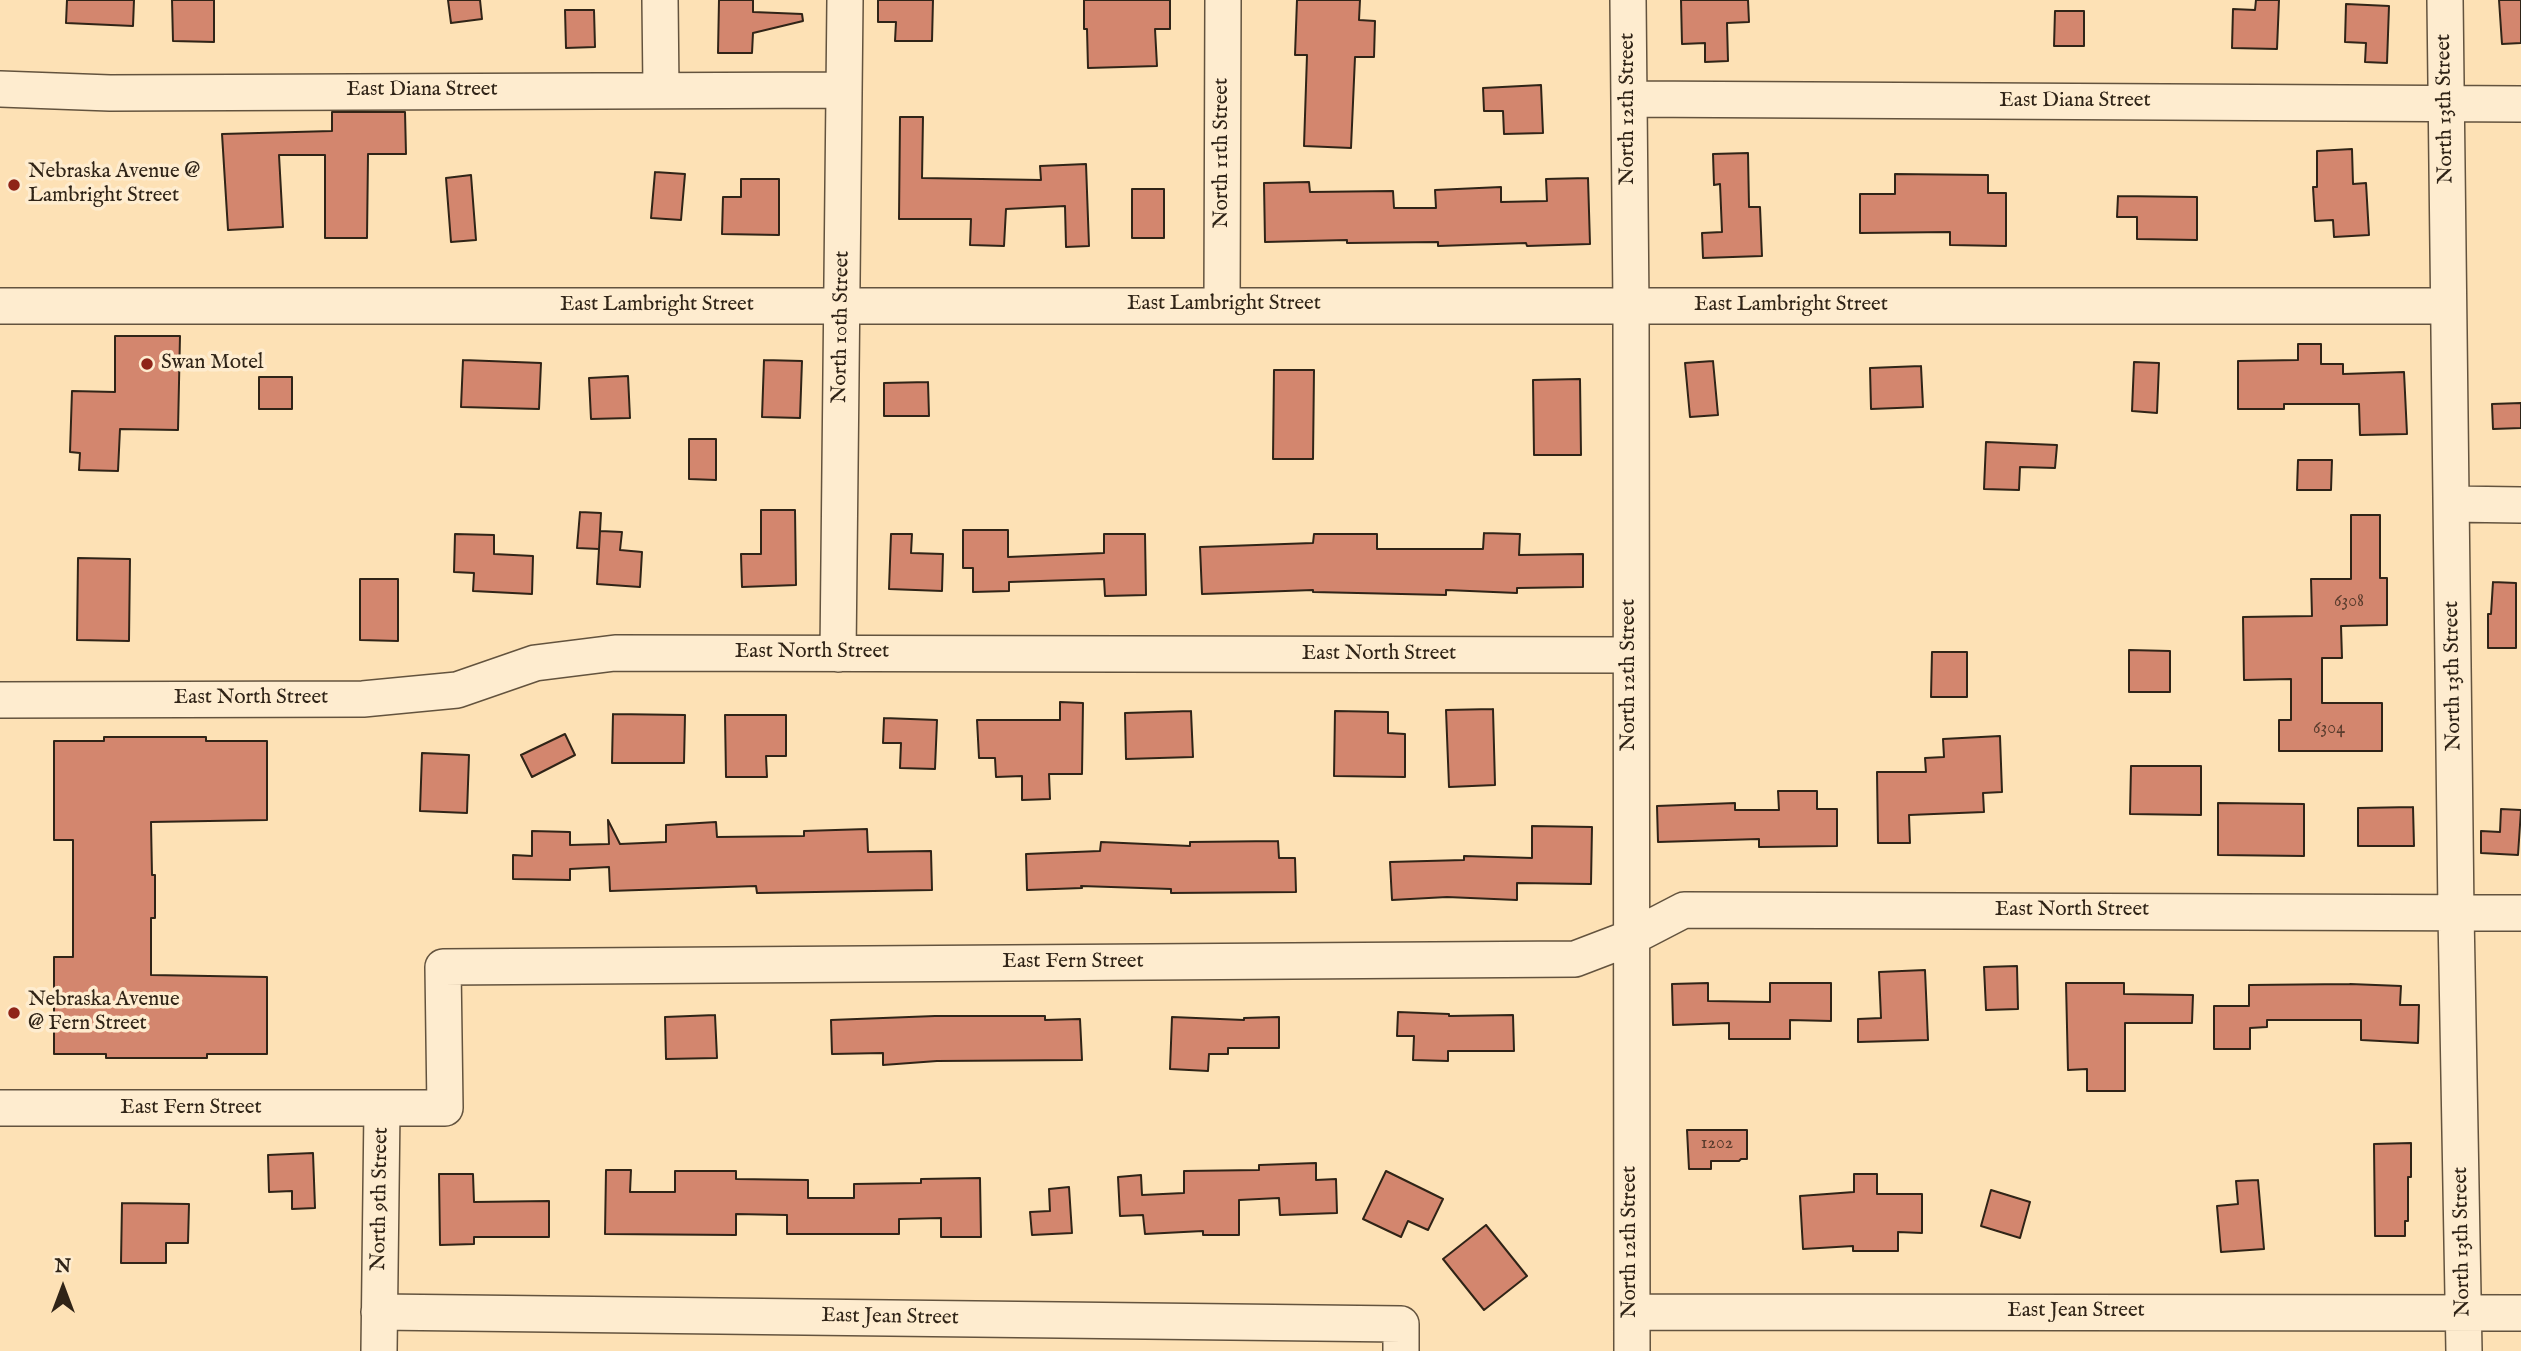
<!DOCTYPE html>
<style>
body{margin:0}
#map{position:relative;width:2521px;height:1351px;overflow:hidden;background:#fde1b5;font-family:"IM FELL English",serif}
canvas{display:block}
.north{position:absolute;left:28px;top:1253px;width:70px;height:70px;-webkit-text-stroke:5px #feeccf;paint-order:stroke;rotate:0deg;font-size:19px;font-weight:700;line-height:28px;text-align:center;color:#302417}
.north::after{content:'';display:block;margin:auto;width:24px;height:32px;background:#302417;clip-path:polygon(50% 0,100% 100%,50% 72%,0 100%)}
</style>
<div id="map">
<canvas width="2521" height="1351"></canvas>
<div class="north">N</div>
</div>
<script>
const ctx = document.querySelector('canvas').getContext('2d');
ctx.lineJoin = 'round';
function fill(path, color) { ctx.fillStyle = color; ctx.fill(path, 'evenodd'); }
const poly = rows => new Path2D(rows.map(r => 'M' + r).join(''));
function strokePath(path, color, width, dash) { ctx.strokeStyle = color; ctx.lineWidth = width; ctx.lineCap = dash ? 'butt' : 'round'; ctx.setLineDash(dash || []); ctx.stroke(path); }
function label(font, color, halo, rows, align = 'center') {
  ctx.font = font + ' "IM FELL English",serif'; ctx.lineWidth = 7; ctx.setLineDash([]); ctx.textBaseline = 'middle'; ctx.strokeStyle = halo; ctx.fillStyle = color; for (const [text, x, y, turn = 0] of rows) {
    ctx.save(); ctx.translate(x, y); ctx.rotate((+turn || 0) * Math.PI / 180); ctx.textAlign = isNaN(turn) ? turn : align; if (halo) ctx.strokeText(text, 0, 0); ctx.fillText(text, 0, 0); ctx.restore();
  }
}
const building = poly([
 [67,0,134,0,133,26,66,23,67,0],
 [172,0,214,0,214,42,173,41,172,0],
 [448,0,480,0,482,19,451,23,448,0],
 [719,0,753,0,753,12,802,14,803,21,753,33,752,53,718,53,719,0],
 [878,0,933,0,932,41,895,41,896,22,878,22,878,0],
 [1084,0,1170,0,1170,29,1155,29,1157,66,1088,68,1087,29,1084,29,1084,0],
 [1297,0,1360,0,1359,20,1375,21,1374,57,1355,57,1351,148,1304,146,1307,55,1295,55,1297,0],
 [1681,0,1748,0,1749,22,1727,23,1728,61,1705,62,1705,43,1682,44,1681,0],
 [2256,0,2279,0,2277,49,2232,48,2233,9,2255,10,2256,0],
 [2499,0,2521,0,2521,43,2502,44,2499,0],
 [2346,4,2389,6,2387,63,2365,62,2366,43,2345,42,2346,4],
 [565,10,594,10,595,47,566,48,565,10],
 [2055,11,2084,11,2084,46,2054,46,2055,11],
 [1541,85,1543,133,1504,134,1503,111,1484,111,1483,88,1541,85],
 [332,112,405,112,406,154,368,154,367,238,325,238,325,155,279,155,283,227,228,230,222,134,332,131,332,112],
 [900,117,923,117,922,178,1041,180,1040,166,1086,164,1089,246,1066,247,1065,206,1006,209,1004,246,970,245,971,219,899,219,900,117],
 [2352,149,2353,184,2366,183,2369,235,2334,237,2333,220,2315,221,2313,187,2317,187,2317,151,2352,149],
 [1748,153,1749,207,1760,207,1762,256,1703,258,1702,233,1722,232,1720,184,1714,185,1713,154,1748,153],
 [655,172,685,174,681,220,651,218,655,172],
 [1895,174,1988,175,1988,193,2006,193,2006,246,1950,245,1950,232,1860,233,1860,194,1895,194,1895,174],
 [471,175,476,240,451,242,446,178,471,175],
 [1588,178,1590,244,1527,246,1526,243,1438,246,1438,242,1347,243,1347,240,1265,242,1264,183,1309,182,1310,192,1393,191,1394,208,1436,208,1435,190,1501,187,1501,202,1547,201,1546,179,1588,178],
 [741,179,779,179,779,235,722,234,723,197,741,197,741,179],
 [1132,189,1164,189,1164,238,1132,238,1132,189],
 [2118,196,2197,197,2197,240,2137,239,2137,217,2117,217,2118,196],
 [115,336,180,336,178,430,120,429,118,471,79,470,80,453,70,452,72,391,115,392,115,336],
 [2298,344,2321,344,2321,364,2343,364,2343,374,2404,372,2407,434,2360,435,2359,404,2284,404,2284,409,2238,409,2238,361,2298,360,2298,344],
 [463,360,541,363,539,409,461,407,463,360],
 [764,360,802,361,800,418,762,417,764,360],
 [1713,361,1718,415,1690,417,1685,363,1713,361],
 [2134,362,2159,363,2157,413,2132,411,2134,362],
 [1921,366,1923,407,1871,409,1870,368,1921,366],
 [1274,370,1314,370,1313,459,1273,459,1274,370],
 [628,376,630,418,591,419,589,378,628,376],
 [259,377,292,377,292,409,259,409,259,377],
 [1580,379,1581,455,1534,455,1533,380,1580,379],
 [928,382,929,416,884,416,884,383,928,382],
 [2521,403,2521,428,2493,429,2492,404,2521,403],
 [689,439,716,439,716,480,689,479,689,439],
 [1986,442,2057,445,2055,468,2020,467,2019,490,1984,489,1986,442],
 [2298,460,2332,460,2331,490,2297,490,2298,460],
 [761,510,795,510,796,585,742,587,741,554,761,554,761,510],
 [580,512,601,513,599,549,577,548,580,512],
 [2351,515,2380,515,2380,578,2387,578,2387,625,2341,626,2342,658,2322,658,2322,703,2382,703,2382,751,2279,751,2279,720,2291,720,2291,679,2244,680,2243,617,2312,616,2311,579,2351,579,2351,515],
 [963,530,1008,530,1008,557,1104,553,1104,534,1145,534,1146,595,1105,596,1104,579,1009,582,1009,591,973,592,973,568,963,568,963,530],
 [600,531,622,532,620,550,642,552,640,587,597,584,600,531],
 [1484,533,1520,534,1519,555,1583,554,1583,587,1517,588,1517,593,1446,590,1446,595,1313,592,1313,590,1202,594,1200,547,1313,543,1314,534,1377,534,1377,549,1483,549,1484,533],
 [455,534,494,535,494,554,533,556,532,594,473,591,474,573,454,572,455,534],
 [891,534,912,534,911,553,943,554,942,591,889,589,891,534],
 [78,558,130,559,129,641,77,640,78,558],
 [360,579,398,579,398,641,360,640,360,579],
 [2493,582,2516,583,2516,648,2488,648,2488,614,2491,614,2493,582],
 [2129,650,2170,651,2170,692,2129,692,2129,650],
 [1932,652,1967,652,1967,697,1931,697,1932,652],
 [1060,702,1083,703,1082,774,1049,774,1050,799,1022,800,1022,776,996,777,995,758,979,758,977,720,1060,720,1060,702],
 [1493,709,1495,785,1449,787,1446,710,1493,709],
 [1191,711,1193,757,1126,759,1125,713,1191,711],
 [1335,711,1388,712,1388,733,1405,734,1405,777,1334,776,1335,711],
 [613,714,685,715,684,763,612,763,613,714],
 [725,715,786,715,786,756,766,756,767,777,726,777,725,715],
 [884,718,937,720,935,769,900,768,901,743,883,743,884,718],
 [565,734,575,755,532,777,521,755,565,734],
 [2000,736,2002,792,1983,793,1984,812,1909,815,1910,843,1878,843,1877,772,1926,772,1925,758,1944,757,1943,739,2000,736],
 [104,737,206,737,206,741,267,741,267,820,151,822,152,875,155,875,155,918,151,918,151,975,267,977,267,1054,207,1054,207,1058,106,1058,106,1054,54,1054,54,957,73,957,73,840,54,840,54,741,104,741,104,737],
 [422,753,469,755,467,813,420,811,422,753],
 [2131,766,2201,766,2201,815,2130,814,2131,766],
 [1778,791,1817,791,1817,809,1837,809,1837,846,1759,847,1759,839,1658,842,1657,806,1735,803,1735,810,1779,810,1778,791],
 [2218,803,2304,804,2304,856,2218,855,2218,803],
 [2413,807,2414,846,2358,846,2358,808,2413,807],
 [2501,809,2521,810,2518,855,2481,853,2481,831,2500,832,2501,809],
 [608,820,620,844,666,842,666,825,716,822,717,837,804,836,804,831,867,829,868,852,931,851,932,890,757,893,756,886,610,891,609,867,570,869,570,880,513,879,513,855,532,856,532,831,570,832,570,845,609,844,608,820],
 [1532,826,1592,827,1591,884,1517,883,1517,900,1447,897,1392,900,1390,862,1464,860,1464,856,1532,858,1532,826],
 [1278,841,1279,858,1295,858,1296,892,1171,893,1171,889,1081,886,1082,888,1027,890,1026,854,1100,851,1101,842,1190,846,1190,842,1278,841],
 [2017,966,2018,1009,1986,1010,1984,967,2017,966],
 [1925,970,1928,1040,1858,1042,1858,1019,1881,1018,1879,972,1925,970],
 [1708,983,1708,1001,1770,1002,1770,983,1831,983,1831,1021,1790,1020,1790,1039,1729,1039,1729,1023,1673,1025,1672,984,1708,983],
 [2066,983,2124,983,2124,994,2193,995,2192,1023,2125,1023,2125,1091,2087,1091,2087,1069,2068,1070,2066,983],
 [2350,984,2401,986,2400,1005,2419,1005,2418,1043,2361,1040,2361,1020,2267,1020,2267,1027,2250,1028,2250,1049,2214,1049,2214,1006,2249,1006,2249,985,2350,984],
 [1398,1012,1449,1014,1449,1016,1513,1015,1514,1051,1448,1051,1448,1061,1413,1060,1414,1036,1397,1036,1398,1012],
 [715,1015,717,1058,666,1059,665,1017,715,1015],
 [935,1016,1045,1016,1045,1020,1080,1019,1082,1060,937,1061,883,1065,883,1053,832,1054,831,1020,935,1016],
 [1172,1017,1244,1020,1244,1018,1279,1017,1279,1048,1228,1048,1228,1054,1209,1054,1208,1071,1170,1069,1172,1017],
 [1687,1130,1747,1130,1747,1159,1741,1159,1739,1161,1711,1161,1711,1169,1689,1169,1687,1130],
 [2411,1143,2411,1177,2408,1177,2408,1221,2405,1221,2405,1236,2375,1236,2374,1144,2411,1143],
 [313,1153,315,1208,292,1209,292,1191,269,1192,268,1155,313,1153],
 [1316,1163,1316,1180,1336,1179,1337,1213,1280,1215,1279,1198,1239,1200,1239,1235,1203,1235,1203,1231,1145,1234,1143,1215,1120,1216,1118,1177,1141,1175,1142,1195,1184,1193,1184,1171,1259,1170,1259,1165,1316,1163],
 [606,1170,631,1170,630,1192,675,1192,675,1171,736,1171,736,1179,808,1180,808,1198,854,1198,854,1184,921,1183,921,1179,980,1178,981,1237,941,1237,941,1218,899,1219,899,1234,787,1234,787,1215,736,1214,736,1235,605,1234,606,1170],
 [1386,1171,1443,1199,1428,1230,1408,1221,1401,1237,1363,1219,1386,1171],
 [439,1174,473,1174,474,1202,549,1201,549,1237,474,1237,474,1244,440,1245,439,1174],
 [1854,1174,1877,1174,1877,1194,1922,1194,1922,1233,1898,1232,1898,1251,1853,1251,1853,1246,1803,1249,1800,1196,1854,1192,1854,1174],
 [2258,1180,2264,1249,2221,1252,2217,1206,2238,1204,2236,1181,2258,1180],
 [1069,1187,1072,1233,1032,1235,1030,1212,1050,1211,1049,1189,1069,1187],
 [1991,1190,2030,1202,2020,1238,1981,1226,1991,1190],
 [122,1203,189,1204,188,1243,166,1243,166,1263,121,1263,122,1203],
 [1486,1225,1527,1276,1484,1310,1443,1259,1486,1225]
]);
const minor = poly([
 [660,0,661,89],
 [1628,0,1631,306,1632,1351],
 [2445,0,2456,913,2464,1351],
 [0,89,110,93,844,90],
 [1629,99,2521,104],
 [1222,305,1223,0],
 [0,306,2448,306],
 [2452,504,2521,505],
 [838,654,845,0],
 [0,700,363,699,457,690,535,663,615,653,1630,655],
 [0,1108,445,1108,443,967,1575,959,1630,938,1684,910,2521,913],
 [379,1312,1401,1324,1401,1351],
 [1632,1312,2521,1313],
 [379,1351,382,1109]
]);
const markers = [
 [14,185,7,"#8f2418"],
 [147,364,7,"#8f2418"],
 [14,1013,7,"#8f2418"]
];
const numberNames = [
 ["6308",2349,602],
 ["6304",2329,729],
 ["1202",1717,1144]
];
const streetNames = [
 ["East Diana Street",422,91],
 ["East Diana Street",2075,102],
 ["North 12th Street",1629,109,-90],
 ["North 13th Street",2446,109,-91],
 ["North 11th Street",1223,153,-90],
 ["East Lambright Street",1224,305],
 ["East Lambright Street",657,306],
 ["East Lambright Street",1791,306],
 ["North 10th Street",842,327,-89],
 ["East North Street",812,653],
 ["East North Street",1379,655],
 ["North 12th Street",1630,675,-90],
 ["North 13th Street",2454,676,-91],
 ["East North Street",251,699],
 ["East North Street",2072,911],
 ["East Fern Street",1073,963],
 ["East Fern Street",191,1109],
 ["North 9th Street",381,1199,-89],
 ["North 12th Street",1631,1242,-90],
 ["North 13th Street",2463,1242,-91],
 ["East Jean Street",2076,1312],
 ["East Jean Street",890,1318,1]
];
const poiNames = [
 ["Nebraska Avenue @",28,173],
 ["Lambright Street",28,197],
 ["Swan Motel",161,364],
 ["Nebraska Avenue",28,1001],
 ["@ Fern Street",28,1025]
];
fill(building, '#d3866e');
strokePath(building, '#302417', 2);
strokePath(minor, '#63533e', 38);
strokePath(minor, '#feeccf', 35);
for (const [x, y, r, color] of markers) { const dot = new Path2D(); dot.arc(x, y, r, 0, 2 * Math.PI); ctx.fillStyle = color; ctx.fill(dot); strokePath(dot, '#feeccf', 2.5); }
label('18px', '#593c2d', null, numberNames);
label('21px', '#302417', '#feeccf', streetNames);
label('21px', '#302417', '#feeccf', poiNames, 'left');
</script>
